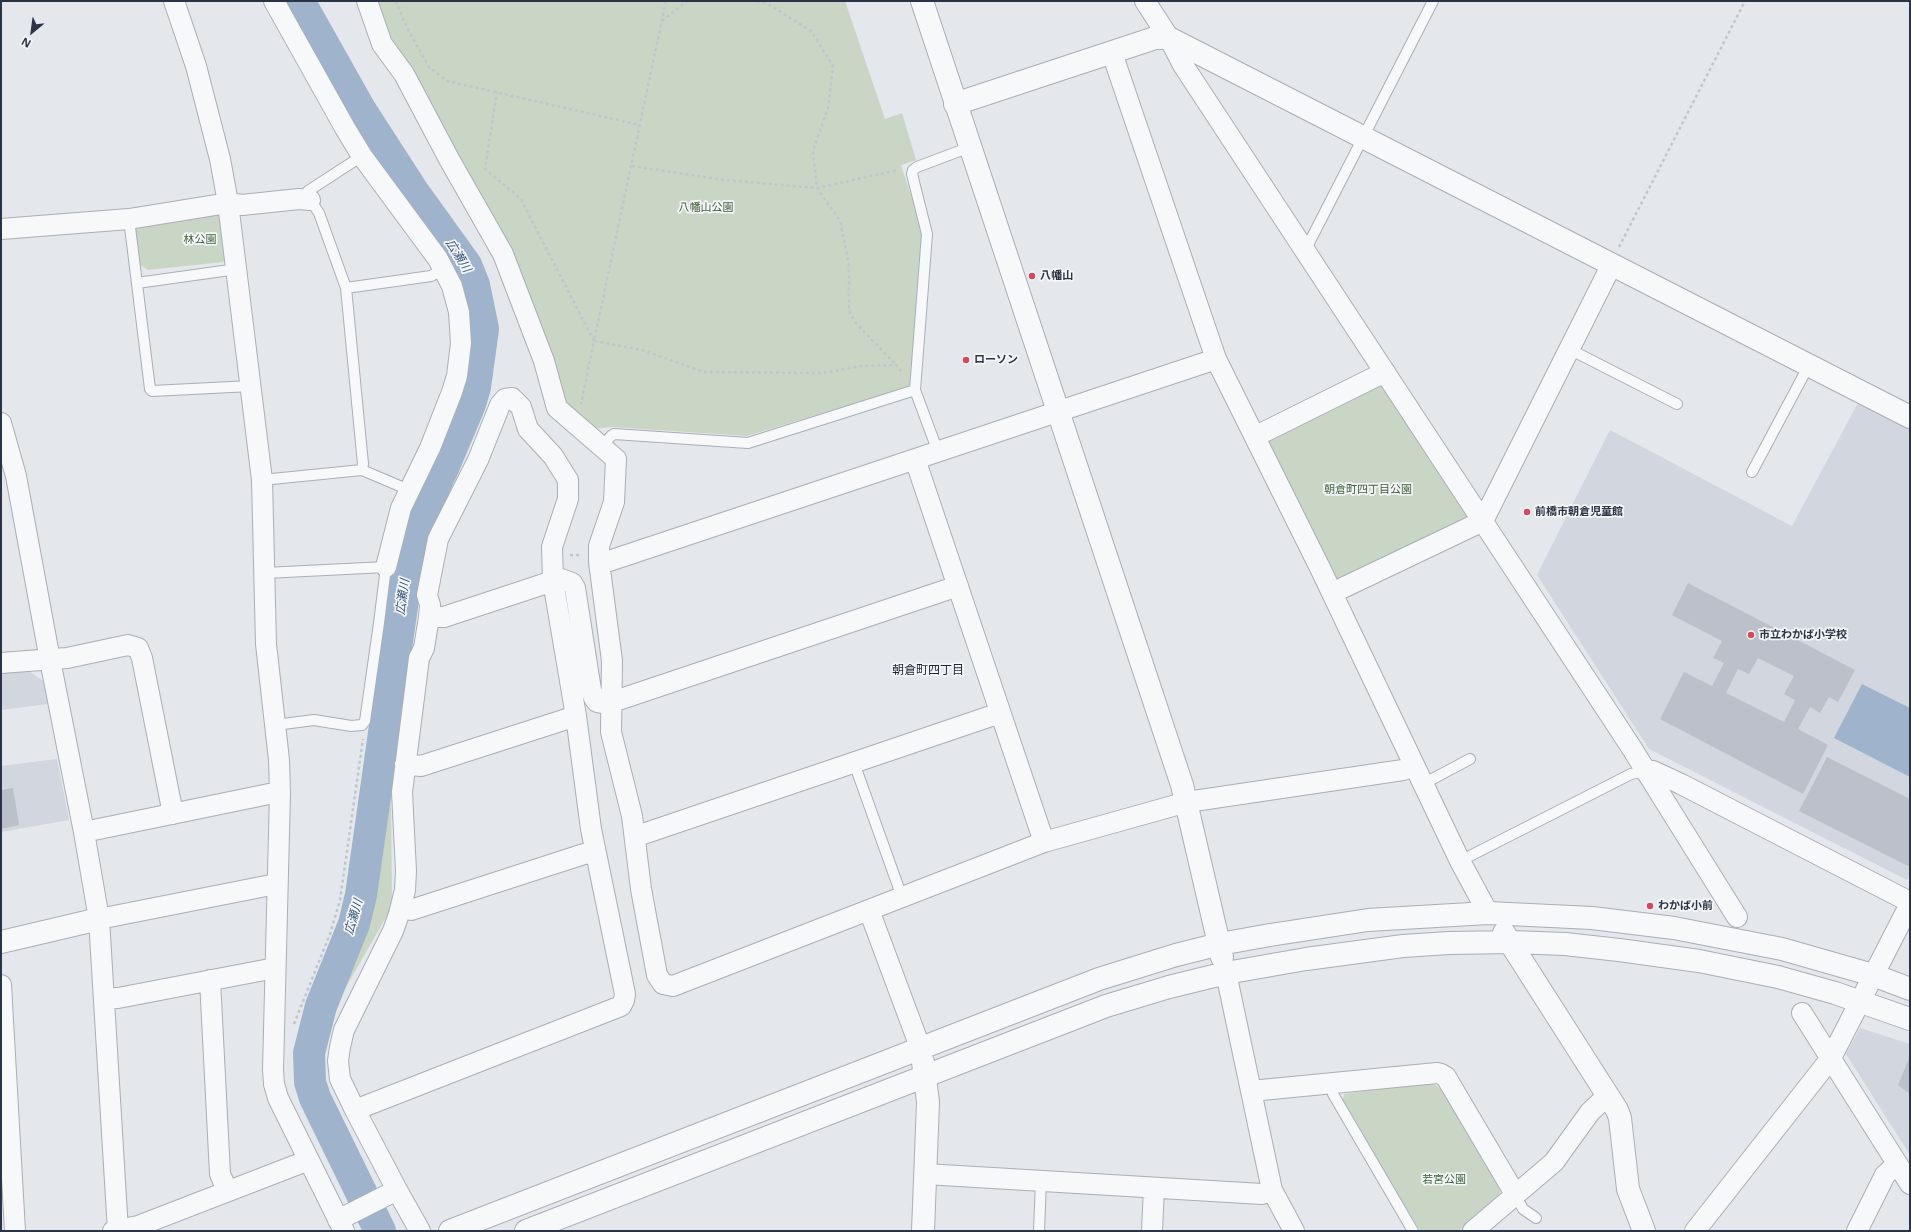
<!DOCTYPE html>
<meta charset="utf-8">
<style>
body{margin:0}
#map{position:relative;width:1911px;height:1232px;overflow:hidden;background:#e4e7ec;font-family:"Noto Sans",sans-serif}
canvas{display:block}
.frame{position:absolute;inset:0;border:2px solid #2b3445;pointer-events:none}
.north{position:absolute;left:12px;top:12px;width:40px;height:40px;-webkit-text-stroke:3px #f4f6f9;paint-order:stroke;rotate:209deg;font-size:11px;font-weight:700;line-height:16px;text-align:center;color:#2b3445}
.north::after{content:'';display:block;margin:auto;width:14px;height:18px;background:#2b3445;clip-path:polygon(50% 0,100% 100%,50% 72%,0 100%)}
</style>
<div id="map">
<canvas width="1911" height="1232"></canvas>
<div class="frame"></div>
<div class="north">N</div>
</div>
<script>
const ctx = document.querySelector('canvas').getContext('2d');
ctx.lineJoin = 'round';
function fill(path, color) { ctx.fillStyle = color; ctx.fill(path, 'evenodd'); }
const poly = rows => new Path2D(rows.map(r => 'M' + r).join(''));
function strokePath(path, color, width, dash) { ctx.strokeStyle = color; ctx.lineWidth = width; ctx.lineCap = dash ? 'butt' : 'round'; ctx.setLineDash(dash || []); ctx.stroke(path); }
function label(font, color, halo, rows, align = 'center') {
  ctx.font = font + ' "Noto Sans","Noto Sans JP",sans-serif'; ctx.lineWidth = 3.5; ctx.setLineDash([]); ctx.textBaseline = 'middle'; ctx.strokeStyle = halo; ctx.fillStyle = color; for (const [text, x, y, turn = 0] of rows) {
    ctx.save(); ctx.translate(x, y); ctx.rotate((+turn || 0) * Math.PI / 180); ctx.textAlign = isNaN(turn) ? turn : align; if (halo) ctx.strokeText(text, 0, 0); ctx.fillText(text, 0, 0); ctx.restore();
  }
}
const built = poly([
 [1859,401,1910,427,1910,875,1907,880,1649,749,1537,575,1610,430,1792,526],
 [27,670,43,681,48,704,1,710,1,672],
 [57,759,69,820,1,832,1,766],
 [1860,1028,1910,1044,1910,1155,1846,1054]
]);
const green = poly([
 [376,1,845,1,885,119,902,113,916,160,901,165,924,234,912,381,908,387,747,436,612,427,592,429,563,406,562,398,391,45],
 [218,212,223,216,229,255,223,262,148,270,139,264,135,229,137,225],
 [1384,380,1473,519,1334,587,1264,439],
 [391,800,392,907,342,994,373,892],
 [1428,1081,1440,1088,1501,1185,1499,1197,1459,1231,1420,1231,1343,1101,1344,1094]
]);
const water = poly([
 [1862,684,1910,708,1910,777,1834,738]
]);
const river = poly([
 [299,1,361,111,412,190,466,265,474,285,483,329,475,387,470,404,443,468,417,524,410,550,361,895,354,924,321,1006,309,1053,310,1082,315,1098,380,1231]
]);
const building = poly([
 [1688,583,1855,670,1838,702,1829,697,1820,713,1810,707,1798,729,1828,745,1803,794,1660,719,1684,672,1712,686,1724,663,1713,658,1722,641,1672,615],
 [1758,658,1794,676,1784,694,1795,700,1784,722,1726,693,1738,669,1749,674],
 [1827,757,1910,799,1910,867,1799,811],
 [13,788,19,825,1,829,1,790],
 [1910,1056,1910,1094,1898,1085]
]);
const path = poly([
 [396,1,407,28,429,67,447,81,640,125],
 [666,1,594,341,642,350,704,372,823,373,862,366,896,365,902,372],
 [757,1,768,4,811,31,833,66,828,108,813,151,817,188,840,221,849,264,849,311,856,323,896,365],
 [662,21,687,1],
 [497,91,485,169,520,198,594,341,581,404],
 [632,166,724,180,817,188,898,170],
 [1619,247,1745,1],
 [570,555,581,555],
 [393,611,410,614],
 [294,1024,330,934,340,900,363,739]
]);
const service = poly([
 [129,219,150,389,152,391,251,386],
 [1303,247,1309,243,1433,1],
 [137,283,237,269],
 [346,288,431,276,444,269],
 [1569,349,1677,404],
 [602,446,611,436,614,434,748,443,915,390],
 [938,452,915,390,927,234,912,174,913,170,917,167,970,147],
 [362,470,363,464,346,288,319,213,309,198,308,191,362,156],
 [1752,472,1809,365],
 [262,480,362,470,409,490],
 [265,573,386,567,379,623,365,721,362,725,351,726,314,720,275,725],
 [854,763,902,897],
 [1423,784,1470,759],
 [1460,861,1631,774,1645,771],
 [1331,1083,1333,1094,1413,1231],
 [1515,1194,1523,1209,1536,1218],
 [1039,1231,1041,1181]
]);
const minor = poly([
 [174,1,196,66,220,159,228,203,262,480,266,644,279,760,280,793,273,1070,274,1084,278,1098,344,1231],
 [274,1,345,128,362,156,438,259,452,286,459,312,461,343,457,376,452,392,430,448,401,508,386,567],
 [367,1,382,44,404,74,449,159,503,254,544,361,557,408,616,459,614,502,599,546,599,562,612,661,611,732,632,816,641,889,657,975,663,984,673,986,1044,842,1187,802,1403,770,1414,766],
 [1145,1,1169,38,1183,65,1631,747,1737,917],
 [1112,53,1216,359,1321,570,1460,861,1488,913],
 [1,229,129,219,228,203,242,205,299,199,310,200],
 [1,423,16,476,50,660,84,832,99,919,118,1231],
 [1256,436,1385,372],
 [915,459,1044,842],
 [599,562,609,561,1216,359],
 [1332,593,1483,521,1612,264],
 [429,617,444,617,553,581,561,579,572,583,575,588,591,690,594,698,597,702,602,703,612,702,958,586],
 [1,663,67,658,128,645,138,648,142,658,173,814],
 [405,764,421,766,576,716],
 [1645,771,1653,771,1681,784,1910,902],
 [84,832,269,794,280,793],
 [635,835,643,834,1000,713],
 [401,907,411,910,584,854,596,853],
 [869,910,920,1047],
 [99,919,271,885,277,886],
 [1226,973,1272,1190,1294,1231],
 [210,980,220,1174,227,1190],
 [1,985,15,1231],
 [104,999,118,998,275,968],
 [1802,1013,1910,1184],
 [1251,1091,1437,1073,1441,1074,1446,1077,1515,1194],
 [355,1110,621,1006,624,1000,625,994,591,829,576,716,553,581,552,547,568,499,568,480,553,456,528,429,521,407,512,398,505,399,500,405,478,460,438,539,427,595,430,605,429,617,424,648,419,658,402,792,406,871,405,890,399,914,393,931,344,1030,340,1047,338,1061,340,1079,355,1110,397,1190,420,1231],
 [925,1174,1262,1194,1272,1190],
 [338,1220,397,1190],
 [113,1231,138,1226,309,1160],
 [1152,1231,1154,1188],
 [1473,1231,1554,1162,1590,1112,1607,1096],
 [1695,1231,1831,1058,1910,904],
 [1857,1231,1885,1175,1897,1164]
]);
const tertiary = poly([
 [922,1,1182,785,1222,957],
 [955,104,1155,38,1169,38,1910,417],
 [1504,933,1617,1110,1620,1118,1628,1189,1644,1231],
 [1,942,99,919],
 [450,1231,1099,979,1176,955,1220,944,1270,935,1368,920,1488,913,1592,918,1674,928,1782,949,1873,975,1910,989],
 [526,1231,1106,1006,1169,987,1226,973,1306,959,1403,946,1449,943,1511,942,1565,944,1619,950,1699,961,1778,977,1835,993,1910,1019],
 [923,1231,928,1102,923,1062]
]);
const markers = [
 [1032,276,4,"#d1495b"],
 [966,360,4,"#d1495b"],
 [1527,512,4,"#d1495b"],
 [1751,635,4,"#d1495b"],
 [1650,906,4,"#d1495b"]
];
const parkNames = [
 ["八幡山公園",706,208],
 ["林公園",200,240],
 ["朝倉町四丁目公園",1368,490],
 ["若宮公園",1444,1180]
];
const poiNames = [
 ["八幡山",1040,276],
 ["ローソン",974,360],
 ["前橋市朝倉児童館",1535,512],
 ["市立わかば小学校",1759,635],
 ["わかば小前",1658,906]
];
const waterNames = [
 ["広瀬川",458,256,58],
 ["広瀬川",403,597,-82],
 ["広瀬川",354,917,-74]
];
const neighbourhoodNames = [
 ["朝倉町四丁目",928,671]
];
fill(built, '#d2d6de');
fill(green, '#c9d6c5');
fill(water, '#9fb4cc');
strokePath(river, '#9fb4cc', 32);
fill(building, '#bbc0ca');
strokePath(service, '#a9aeb7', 12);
strokePath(minor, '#a9aeb7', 22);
strokePath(tertiary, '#a9aeb7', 24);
strokePath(path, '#c2c5cb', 2.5, [3, 3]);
strokePath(service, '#f7f8fa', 10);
strokePath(minor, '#f7f8fa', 20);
strokePath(tertiary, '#f7f8fa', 22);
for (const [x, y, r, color] of markers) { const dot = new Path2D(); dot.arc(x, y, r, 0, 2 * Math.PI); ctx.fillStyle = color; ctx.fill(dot); strokePath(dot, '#f4f6f9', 1.5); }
label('11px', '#3f6138', '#f4f6f9', parkNames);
label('bold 11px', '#2b3445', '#f4f6f9', poiNames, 'left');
label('italic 12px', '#34527a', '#f4f6f9', waterNames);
label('12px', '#1d2536', '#f4f6f9', neighbourhoodNames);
</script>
